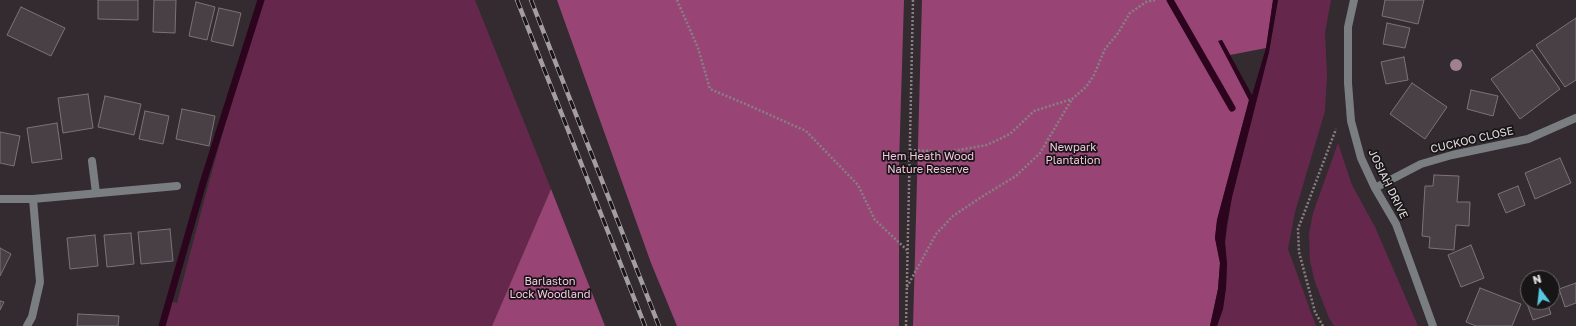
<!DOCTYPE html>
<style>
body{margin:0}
#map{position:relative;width:1576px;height:326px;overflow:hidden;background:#332b2f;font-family:"Golos Text",sans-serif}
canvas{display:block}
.north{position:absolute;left:1520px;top:270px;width:40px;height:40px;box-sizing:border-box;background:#181517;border:1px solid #696567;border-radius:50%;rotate:345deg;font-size:11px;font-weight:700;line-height:16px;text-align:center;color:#e2dddf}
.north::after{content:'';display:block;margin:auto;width:14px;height:18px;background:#56c9e1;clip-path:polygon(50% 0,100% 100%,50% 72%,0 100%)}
</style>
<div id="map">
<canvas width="1576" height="326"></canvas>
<div class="north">N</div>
</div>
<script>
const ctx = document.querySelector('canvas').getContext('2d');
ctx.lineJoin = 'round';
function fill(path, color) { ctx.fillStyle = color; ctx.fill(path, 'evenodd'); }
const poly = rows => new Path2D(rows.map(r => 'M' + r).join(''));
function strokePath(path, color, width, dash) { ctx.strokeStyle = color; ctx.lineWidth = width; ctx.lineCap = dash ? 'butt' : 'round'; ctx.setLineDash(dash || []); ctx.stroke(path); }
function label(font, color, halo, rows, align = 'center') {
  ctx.font = font + ' "Golos Text",sans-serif'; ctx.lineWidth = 3.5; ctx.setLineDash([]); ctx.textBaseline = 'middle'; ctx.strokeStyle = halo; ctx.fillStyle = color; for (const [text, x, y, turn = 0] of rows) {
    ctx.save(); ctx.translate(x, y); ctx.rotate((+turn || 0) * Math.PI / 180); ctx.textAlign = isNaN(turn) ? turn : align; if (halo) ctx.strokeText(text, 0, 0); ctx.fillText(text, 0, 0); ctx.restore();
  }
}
const green = poly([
 [259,0,475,0,551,189,492,326,162,326,169,301,177,303,205,197],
 [1278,0,1331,0,1325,33,1327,75,1325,111,1295,212,1288,249,1316,326,1217,326,1223,309,1226,288,1227,264,1225,242,1232,197,1269,52],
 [1338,143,1352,185,1375,227,1418,326,1334,326,1329,318,1315,282,1310,261,1309,234,1313,213]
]);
const forest = poly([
 [557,0,904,0,899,164,899,326,677,326,651,263],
 [922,0,1273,0,1266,48,1230,55,1222,40,1219,41,1249,100,1217,220,1215,238,1220,263,1218,289,1210,326,913,326],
 [551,189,605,326,492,326]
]);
const water = poly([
 [1273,0,1278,0,1269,52,1232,197,1227,224,1225,242,1227,264,1226,288,1223,309,1217,326,1210,326,1218,289,1220,263,1215,238,1217,220,1249,100,1218,41,1222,40,1252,95,1266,48]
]);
const stream = poly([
 [1170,0,1232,108],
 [162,326,203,183,261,0]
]);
const building = poly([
 [98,0,138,0,138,20,98,19,98,0],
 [154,0,176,0,175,33,153,32,154,0],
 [1385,0,1424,0,1418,24,1382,16,1385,0],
 [196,2,215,7,207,40,189,36,196,2],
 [21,7,65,28,51,56,7,35,21,7],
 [219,8,241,13,233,46,211,41,219,8],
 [1576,18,1576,80,1565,87,1536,45,1576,18],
 [1387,23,1410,28,1405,48,1383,44,1387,23],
 [1532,50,1560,89,1520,119,1491,79,1532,50],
 [1404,57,1408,80,1386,84,1381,62,1404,57],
 [1412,83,1447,107,1425,139,1390,114,1412,83],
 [1471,90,1498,96,1493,116,1467,109,1471,90],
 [88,94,93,128,63,133,58,98,88,94],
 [105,96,141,104,134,135,98,127,105,96],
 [182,109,215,116,209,146,176,139,182,109],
 [145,111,169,116,163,144,139,139,145,111],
 [57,123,62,159,32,163,27,128,57,123],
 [0,132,20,136,14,166,0,163,0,132],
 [1560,158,1571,183,1535,199,1525,173,1560,158],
 [1434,175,1459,176,1457,202,1470,202,1469,226,1456,225,1454,250,1429,248,1430,237,1422,236,1425,186,1433,186,1434,175],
 [1518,186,1525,205,1506,213,1498,194,1518,186],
 [170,229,173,261,141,264,138,232,170,229],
 [131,233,134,264,107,267,104,235,131,233],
 [95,235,98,266,70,269,67,238,95,235],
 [1471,245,1484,278,1461,287,1448,255,1471,245],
 [0,248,11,254,0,276,0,248],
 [1576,283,1576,303,1565,307,1559,289,1576,283],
 [1480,288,1521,304,1512,326,1476,326,1466,322,1480,288],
 [1528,300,1528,302,1547,302,1551,314,1533,320,1526,301,1528,300],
 [0,301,4,302,0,310,0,301],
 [78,314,119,316,118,326,77,326,78,314]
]);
const path = poly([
 [677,0,698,48,710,89,750,106,806,131,858,185,875,220,907,250],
 [910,150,947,152,987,145,1010,134,1034,111,1072,99,1086,87,1094,75,1105,49,1118,33,1130,13,1146,2,1155,0],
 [907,287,936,234,953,216,983,196,1016,176,1040,153,1072,99],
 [906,326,913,0],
 [1323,326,1315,312,1299,252,1298,229,1336,129]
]);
const street = poly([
 [1354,0,1348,27,1348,83,1351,121,1361,158,1375,188,1396,224,1433,326],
 [92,161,96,193],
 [1375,188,1421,164,1452,155,1528,139,1576,118],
 [0,199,33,199,177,186],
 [27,326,32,317,40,282,33,199]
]);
const rail = poly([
 [517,0,645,326],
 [531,0,659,326]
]);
const trees = [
 [1456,65]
];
const streetNames = [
 ["CUCKOO CLOSE",1472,140,-13],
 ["JOSIAH DRIVE",1388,184,64]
];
const parkNames = [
 ["Newpark",1073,148],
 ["Plantation",1073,161],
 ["Hem Heath Wood",928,157],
 ["Nature Reserve",928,170],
 ["Barlaston",550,282],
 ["Lock Woodland",550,295]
];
fill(green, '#65284c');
fill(forest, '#984576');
fill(water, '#2c041e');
strokePath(stream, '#2c041e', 7);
fill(building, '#484044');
strokePath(building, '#7c7378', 1);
strokePath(path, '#878083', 2.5, [2, 2]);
strokePath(street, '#7a7e80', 8);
strokePath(rail, '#a49ea1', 4.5);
strokePath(rail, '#181517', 3, [9]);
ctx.fillStyle = '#9e8090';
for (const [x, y] of trees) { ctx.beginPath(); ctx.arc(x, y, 6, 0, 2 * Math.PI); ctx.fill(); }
label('11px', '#e2dddf', '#181517', streetNames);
label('11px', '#f6c6df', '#181517', parkNames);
</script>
